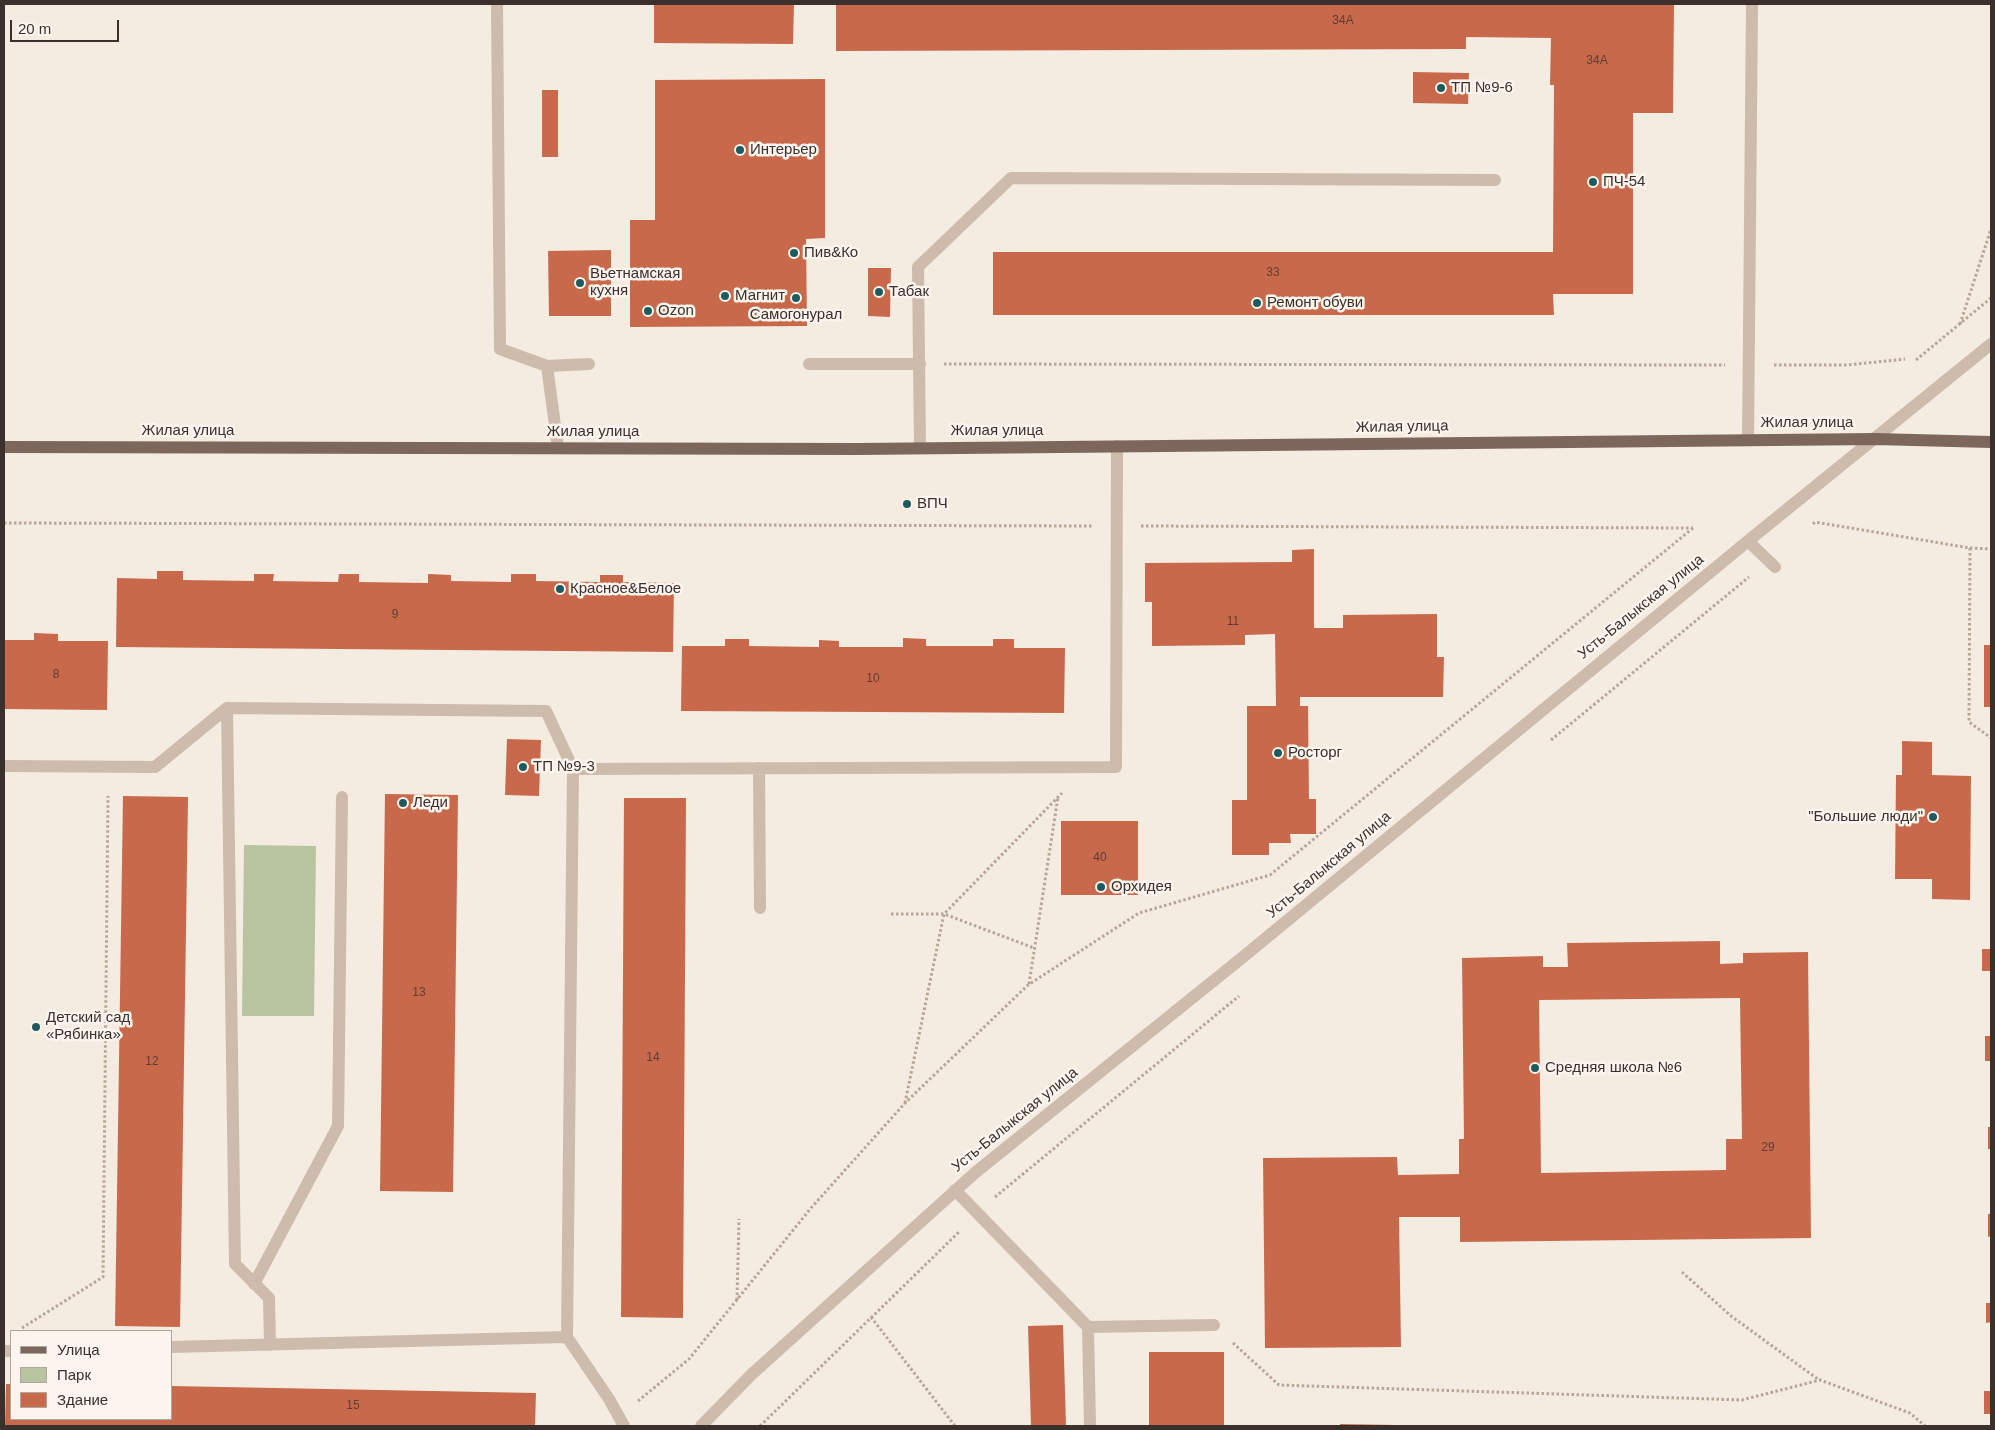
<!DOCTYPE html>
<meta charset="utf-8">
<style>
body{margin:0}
#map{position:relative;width:1995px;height:1430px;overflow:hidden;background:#f4ebe1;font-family:Arial,sans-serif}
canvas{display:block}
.frame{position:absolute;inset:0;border:5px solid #3b302b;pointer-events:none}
.legend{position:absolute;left:10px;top:1330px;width:162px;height:90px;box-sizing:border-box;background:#fbf5ee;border:1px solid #aea6a0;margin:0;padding:6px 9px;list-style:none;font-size:15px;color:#3b302b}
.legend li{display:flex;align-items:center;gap:10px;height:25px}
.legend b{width:25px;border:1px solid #aea6a0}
.scale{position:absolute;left:10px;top:20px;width:109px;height:22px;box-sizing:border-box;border:2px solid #3b302b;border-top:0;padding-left:6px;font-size:15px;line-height:18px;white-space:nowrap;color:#3b302b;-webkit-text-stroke:4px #fbf5ee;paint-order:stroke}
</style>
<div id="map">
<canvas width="1995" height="1430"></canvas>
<div class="frame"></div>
<ul class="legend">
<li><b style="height:6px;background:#7d675c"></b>Улица</li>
<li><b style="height:14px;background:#b8c4a0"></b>Парк</li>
<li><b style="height:14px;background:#c8694b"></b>Здание</li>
</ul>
<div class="scale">20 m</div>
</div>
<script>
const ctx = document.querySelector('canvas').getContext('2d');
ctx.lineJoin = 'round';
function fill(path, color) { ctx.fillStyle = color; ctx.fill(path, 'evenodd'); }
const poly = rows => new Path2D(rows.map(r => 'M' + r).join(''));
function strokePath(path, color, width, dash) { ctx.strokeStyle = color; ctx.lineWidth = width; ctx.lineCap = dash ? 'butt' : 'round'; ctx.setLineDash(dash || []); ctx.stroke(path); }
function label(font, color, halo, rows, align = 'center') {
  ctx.font = font + ' Arial,sans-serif'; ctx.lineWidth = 5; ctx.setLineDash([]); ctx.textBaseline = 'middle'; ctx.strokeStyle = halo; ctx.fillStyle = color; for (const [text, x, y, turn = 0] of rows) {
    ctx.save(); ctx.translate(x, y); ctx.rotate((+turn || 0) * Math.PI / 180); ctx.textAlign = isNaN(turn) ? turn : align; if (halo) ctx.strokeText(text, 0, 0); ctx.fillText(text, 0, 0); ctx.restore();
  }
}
const green = poly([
 [244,845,316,846,314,1016,242,1016]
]);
const building = poly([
 [654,4,794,4,793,44,654,43],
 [836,4,1674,4,1673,113,1633,113,1633,294,1553,294,1554,315,993,315,993,252,1553,252,1554,85,1550,85,1551,38,1466,37,1466,49,836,51],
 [1413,72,1469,73,1468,104,1413,103],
 [825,79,825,238,806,239,807,326,630,327,630,220,655,220,655,80],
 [542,90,558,90,558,157,542,157],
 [611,250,611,316,549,316,548,251],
 [868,268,891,268,890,317,868,316],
 [1314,549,1314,628,1343,628,1343,615,1437,614,1437,657,1444,657,1443,697,1300,697,1300,706,1308,706,1309,799,1316,799,1316,834,1290,834,1291,843,1269,843,1269,855,1232,855,1232,800,1247,800,1247,706,1276,706,1275,634,1245,635,1245,645,1152,646,1152,602,1145,602,1145,563,1292,562,1292,550],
 [157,571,183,571,183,580,254,581,254,574,274,574,273,581,338,582,339,574,359,574,359,582,428,583,428,574,451,575,451,581,511,582,511,574,536,574,536,581,600,582,600,575,623,575,623,582,674,583,673,652,116,647,117,578,157,579],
 [34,633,58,634,58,641,108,641,107,710,4,709,4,640,34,640],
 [903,638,926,639,926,646,993,646,993,639,1014,639,1014,648,1065,648,1064,713,681,711,682,646,725,646,725,639,749,639,749,646,819,647,819,640,839,641,839,647,903,647],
 [1984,645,1991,645,1991,707,1984,707],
 [507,739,541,740,539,796,505,795],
 [1902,741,1932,742,1932,775,1971,776,1970,900,1932,899,1932,879,1895,879,1896,775,1902,775],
 [385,794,458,795,453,1192,380,1191],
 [123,796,188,797,180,1327,115,1326],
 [624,798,686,798,683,1318,621,1317],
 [1061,821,1138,821,1138,895,1061,895],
 [1720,941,1720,964,1743,963,1743,953,1808,952,1811,1238,1460,1242,1460,1217,1399,1217,1401,1347,1265,1348,1263,1158,1397,1157,1398,1175,1459,1174,1459,1139,1464,1139,1462,958,1543,956,1543,967,1568,967,1567,943],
 [1740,998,1742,1139,1726,1139,1726,1170,1541,1173,1539,1000],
 [1982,949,1991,949,1991,971,1982,971],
 [1985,1036,1991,1036,1991,1061,1985,1061],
 [1988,1127,1991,1127,1991,1149,1988,1149],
 [1988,1214,1991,1214,1991,1236,1988,1237],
 [1986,1303,1991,1303,1991,1322,1986,1323],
 [1063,1325,1066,1426,1031,1426,1028,1326],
 [1149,1352,1224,1352,1224,1426,1149,1426],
 [6,1384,11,1384,11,1419,171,1419,171,1386,536,1393,535,1426,5,1426],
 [1984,1391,1991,1391,1991,1414,1984,1414],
 [1340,1424,1397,1425,1397,1426,1340,1426]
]);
const path = poly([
 [1960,324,1991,229],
 [1916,360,1991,298],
 [944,364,1725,365],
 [1774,365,1847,365,1905,359],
 [4,523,1092,526],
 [1813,524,1815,522,1970,548,1991,549],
 [1141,526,1693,528],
 [1970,548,1969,722,1991,738],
 [1551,740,1749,577],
 [891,914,944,914,1062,793],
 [1029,984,1058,797],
 [905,1103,944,914,1034,948],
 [995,1197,1239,996],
 [1682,1272,1731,1316,1819,1380],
 [737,1300,739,1219],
 [871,1317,955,1426],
 [22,1328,103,1277,108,796],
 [1233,1343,1279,1385,1742,1400,1820,1380,1910,1413,1925,1426],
 [638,1401,689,1359,811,1208,906,1102,1028,985,1139,913,1270,875,1693,528],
 [760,1426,960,1231]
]);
const minor = poly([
 [497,4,500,349,547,366],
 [809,364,920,364],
 [1748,440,1752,4],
 [558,448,547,366,589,364],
 [920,448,918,267,1011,178,1495,180],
 [1748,541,1775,567],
 [227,708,235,1264,269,1298,270,1345],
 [4,766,155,767,227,708,546,711,573,769],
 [759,768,760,908],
 [955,1190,1088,1327,1090,1426],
 [254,1284,338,1126,342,797],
 [1088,1327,1214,1325],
 [567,1337,573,769,1116,767,1117,446],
 [171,1347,567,1337,609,1399,624,1426],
 [4,1351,11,1351],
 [701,1426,752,1374,976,1172,1243,957,1748,541,1991,344]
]);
const major = poly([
 [4,447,858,449,1875,439,1991,442]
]);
const markers = [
 [1441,88,5,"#1f5a5e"],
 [740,150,5,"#1f5a5e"],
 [1593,182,5,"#1f5a5e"],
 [794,253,5,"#1f5a5e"],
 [580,283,5,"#1f5a5e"],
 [879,292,5,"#1f5a5e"],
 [725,296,5,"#1f5a5e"],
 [796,298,5,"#1f5a5e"],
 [1257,303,5,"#1f5a5e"],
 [648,311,5,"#1f5a5e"],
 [907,504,5,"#1f5a5e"],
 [560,589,5,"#1f5a5e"],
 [1278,753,5,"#1f5a5e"],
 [523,767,5,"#1f5a5e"],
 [403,803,5,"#1f5a5e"],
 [1933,817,5,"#1f5a5e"],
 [1101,887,5,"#1f5a5e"],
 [36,1027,5,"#1f5a5e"],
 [1535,1068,5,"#1f5a5e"]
];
const numberNames = [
 ["34А",1343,21],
 ["34А",1597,61],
 ["33",1273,273],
 ["9",395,615],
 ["11",1233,622],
 ["8",56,675],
 ["10",873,679],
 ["40",1100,858],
 ["13",419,993],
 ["14",653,1058],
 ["12",152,1062],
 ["29",1768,1148],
 ["15",353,1406]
];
const poiNames = [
 ["ТП №9-6",1451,88],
 ["Интерьер",750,150],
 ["ПЧ-54",1603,182],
 ["Пив&Ко",804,253],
 ["Вьетнамская",590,274],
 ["кухня",590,291],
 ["Табак",889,292],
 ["Магнит",735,296],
 ["Ремонт обуви",1267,303],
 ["Ozon",658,311],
 ["Самогонурал",796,315,"center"],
 ["ВПЧ",917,504],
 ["Красное&Белое",570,589],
 ["Росторг",1288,753],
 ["ТП №9-3",533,767],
 ["Леди",413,803],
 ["\"Большие люди\"",1923,817,"right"],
 ["Орхидея",1111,887],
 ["Детский сад",46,1018],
 ["«Рябинка»",46,1035],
 ["Средняя школа №6",1545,1068]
];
const streetNames = [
 ["Жилая улица",1807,423],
 ["Жилая улица",1402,427,-1],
 ["Жилая улица",188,431],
 ["Жилая улица",997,431],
 ["Жилая улица",593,432],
 ["Усть-Балыкская улица",1641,607,-39],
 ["Усть-Балыкская улица",1329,865,-40],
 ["Усть-Балыкская улица",1015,1120,-39]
];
fill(green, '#b8c4a0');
fill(building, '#c8694b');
strokePath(path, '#b9a596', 3, [2.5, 2.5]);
strokePath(minor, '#cdbbac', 12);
strokePath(major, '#7d675c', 12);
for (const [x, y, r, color] of markers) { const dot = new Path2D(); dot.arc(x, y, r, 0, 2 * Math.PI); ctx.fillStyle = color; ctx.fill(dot); strokePath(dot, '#fbf5ee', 2); }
label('12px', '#5e3e33', null, numberNames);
label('15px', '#3b302b', '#fbf5ee', poiNames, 'left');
label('15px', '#3b302b', '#fbf5ee', streetNames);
</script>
